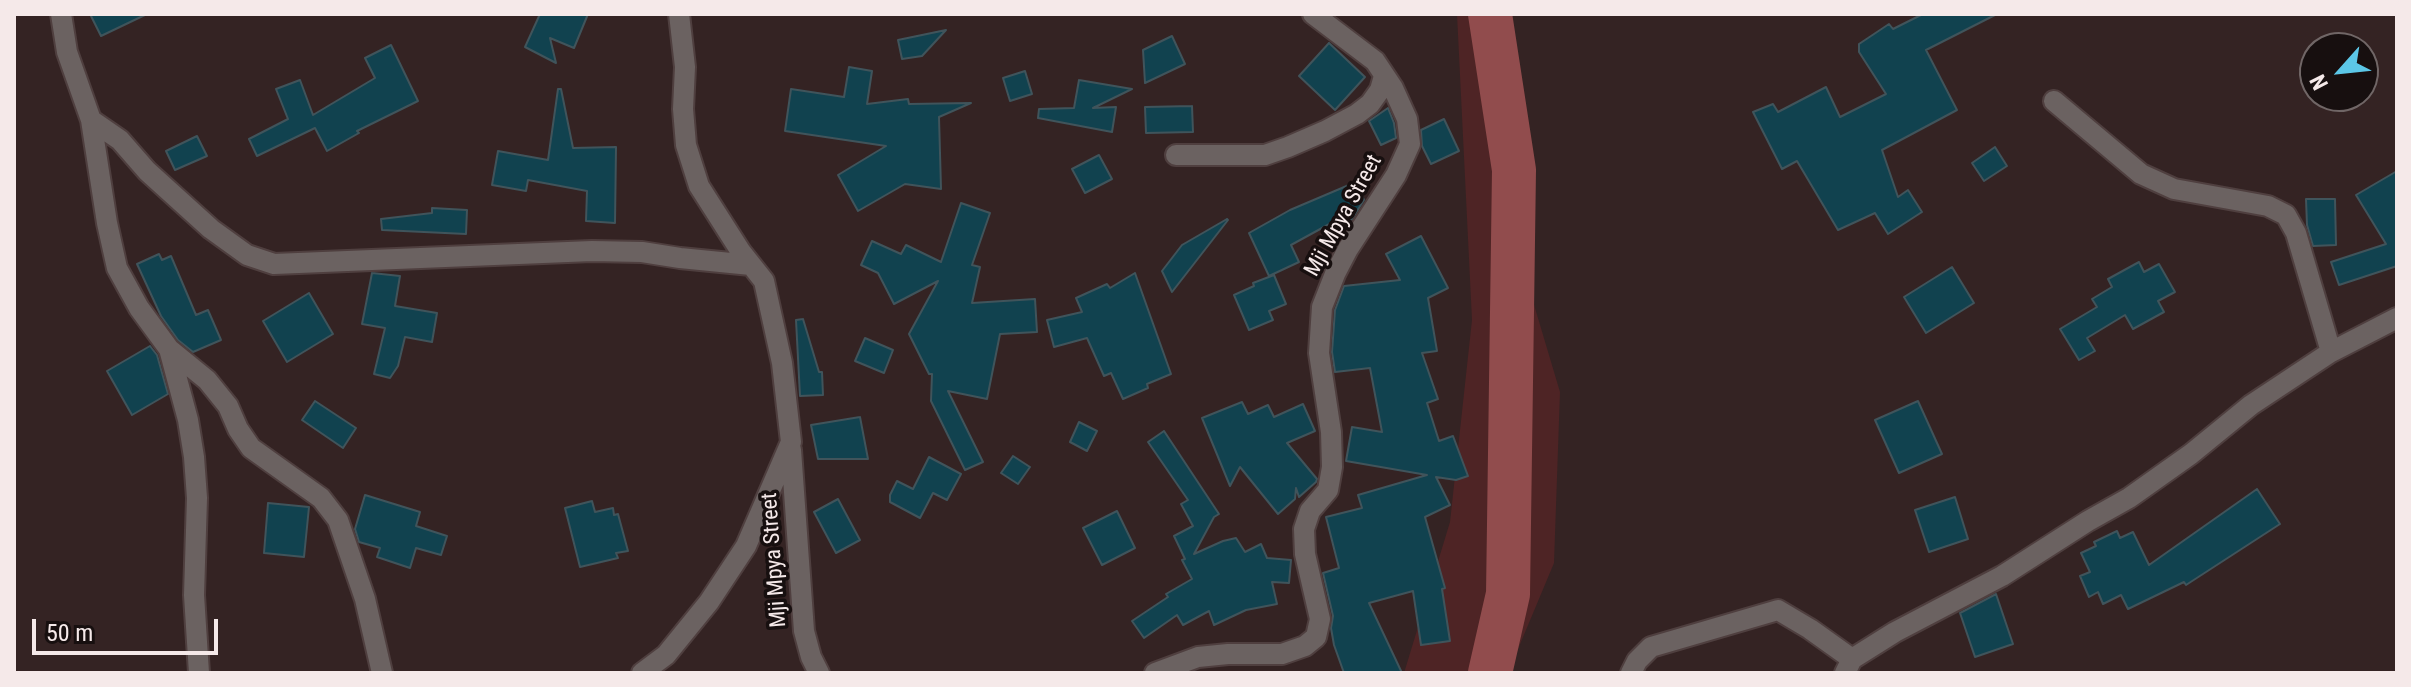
<!DOCTYPE html>
<style>
body{margin:0}
#map{position:relative;width:2411px;height:687px;overflow:hidden;background:#342323;font-family:"Roboto Condensed",sans-serif}
canvas{display:block}
.frame{position:absolute;inset:0;border:16px solid #f5e9e9;pointer-events:none}
.north{position:absolute;left:2299px;top:32px;width:80px;height:80px;box-sizing:border-box;background:#170f0f;border:2px solid #706666;border-radius:50%;rotate:243deg;font-size:22px;font-weight:700;line-height:32px;text-align:center;color:#f5e9e9}
.north::after{content:'';display:block;margin:auto;width:28px;height:36px;background:#5cc7e7;clip-path:polygon(50% 0,100% 100%,50% 72%,0 100%)}
.scale{position:absolute;left:32px;top:619px;width:186px;height:36px;box-sizing:border-box;border:4px solid #f5e9e9;border-top:0;padding-left:10px;font-size:24px;line-height:28px;white-space:nowrap;color:#f5e9e9;-webkit-text-stroke:6px #170f0f;paint-order:stroke}
</style>
<div id="map">
<canvas width="2411" height="687"></canvas>
<div class="frame"></div>
<div class="north">N</div>
<div class="scale">50 m</div>
</div>
<script>
const ctx = document.querySelector('canvas').getContext('2d');
ctx.lineJoin = 'round';
function fill(path, color) { ctx.fillStyle = color; ctx.fill(path, 'evenodd'); }
const poly = rows => new Path2D(rows.map(r => 'M' + r).join(''));
function strokePath(path, color, width, dash) { ctx.strokeStyle = color; ctx.lineWidth = width; ctx.lineCap = dash ? 'butt' : 'round'; ctx.setLineDash(dash || []); ctx.stroke(path); }
function label(font, color, halo, rows, align = 'center') {
  ctx.font = font + ' "Roboto Condensed",sans-serif'; ctx.lineWidth = 7; ctx.setLineDash([]); ctx.textBaseline = 'middle'; ctx.strokeStyle = halo; ctx.fillStyle = color; for (const [text, x, y, turn = 0] of rows) {
    ctx.save(); ctx.translate(x, y); ctx.rotate((+turn || 0) * Math.PI / 180); ctx.textAlign = isNaN(turn) ? turn : align; if (halo) ctx.strokeText(text, 0, 0); ctx.fillText(text, 0, 0); ctx.restore();
  }
}
const green = poly([
 [1457,14,1507,14,1521,261,1560,392,1554,563,1508,673,1404,673,1450,522,1472,320]
]);
const river = poly([
 [1490,14,1514,170,1508,594,1490,673]
]);
const building = poly([
 [90,14,147,14,101,36,90,14],
 [540,14,588,14,574,48,550,38,556,63,525,47,540,14],
 [1923,14,1997,14,1926,50,1957,110,1882,150,1898,197,1908,190,1922,212,1888,234,1875,213,1838,230,1797,161,1782,169,1753,112,1773,104,1778,112,1826,87,1840,117,1886,94,1859,52,1859,44,1889,24,1893,29,1923,14],
 [946,30,922,56,902,59,898,40,946,30],
 [1172,36,1185,64,1145,83,1143,50,1172,36],
 [1329,43,1365,77,1335,110,1299,76,1329,43],
 [391,45,418,101,357,131,359,133,327,151,315,128,257,156,249,139,288,119,276,89,300,80,313,115,375,78,365,58,391,45],
 [849,67,872,71,867,104,908,99,909,104,971,103,939,117,941,189,905,184,858,211,838,175,886,146,785,131,791,89,844,97,849,67],
 [1025,71,1032,94,1010,101,1003,78,1025,71],
 [1079,80,1132,89,1093,108,1116,107,1112,132,1038,118,1039,109,1074,108,1079,80],
 [558,89,561,89,573,148,616,147,615,223,586,221,587,191,528,180,526,191,492,185,498,151,548,160,558,89],
 [1192,106,1193,132,1146,133,1145,107,1192,106],
 [1388,108,1394,123,1396,138,1381,145,1369,121,1388,108],
 [1444,119,1459,151,1431,164,1422,146,1421,130,1444,119],
 [197,136,207,156,175,170,166,151,197,136],
 [1995,147,2007,166,1984,181,1972,163,1995,147],
 [1099,155,1112,179,1085,193,1072,169,1099,155],
 [2397,171,2397,266,2339,285,2331,262,2386,244,2356,195,2397,171],
 [1356,182,1364,200,1352,219,1335,226,1333,222,1291,245,1299,262,1269,276,1249,233,1290,210,1356,182],
 [2306,199,2335,199,2336,245,2313,246,2307,225,2306,199],
 [961,203,990,213,972,265,980,267,972,303,1035,299,1037,332,1000,334,987,399,948,391,983,462,965,470,931,401,932,374,929,374,909,334,938,281,894,304,878,273,861,265,872,241,901,254,906,245,941,262,961,203],
 [432,208,467,210,466,234,382,230,381,219,432,213,432,208],
 [1227,219,1228,220,1172,292,1162,271,1182,245,1227,219],
 [1421,236,1448,288,1428,298,1437,351,1422,353,1438,399,1427,403,1439,441,1453,436,1468,476,1456,480,1436,477,1450,505,1425,517,1445,588,1442,589,1450,641,1421,645,1413,591,1369,603,1402,673,1344,673,1334,645,1331,628,1333,616,1323,573,1339,568,1326,517,1362,508,1358,495,1427,475,1346,461,1352,427,1382,432,1370,368,1335,372,1332,352,1335,310,1344,286,1400,280,1386,254,1421,236],
 [159,254,162,260,171,256,196,315,208,310,221,340,193,352,178,340,161,316,137,264,159,254],
 [2139,262,2144,272,2159,264,2175,292,2158,301,2164,312,2133,329,2125,315,2087,338,2095,351,2079,360,2060,329,2097,307,2092,299,2112,287,2108,279,2139,262],
 [1952,267,1974,303,1926,333,1904,297,1952,267],
 [372,273,400,276,395,306,437,313,432,342,405,337,398,366,390,378,374,374,385,328,362,324,372,273],
 [1135,273,1171,374,1147,384,1148,388,1123,399,1111,373,1104,376,1087,338,1054,347,1047,320,1082,312,1076,298,1107,284,1110,288,1135,273],
 [1274,275,1286,304,1269,311,1273,320,1249,330,1234,295,1254,286,1253,283,1274,275],
 [309,293,333,334,287,362,263,321,309,293],
 [803,319,819,372,822,372,823,395,800,396,796,320,803,319],
 [865,338,893,350,884,373,855,361,865,338],
 [150,346,157,355,168,394,132,415,107,371,150,346],
 [315,401,356,428,343,448,302,420,315,401],
 [1918,401,1942,454,1899,473,1875,420,1918,401],
 [1242,402,1248,414,1268,405,1274,417,1303,404,1315,431,1287,443,1317,479,1316,482,1299,497,1296,488,1295,499,1278,514,1240,467,1230,486,1202,418,1242,402],
 [860,417,868,459,818,459,811,425,860,417],
 [1079,422,1097,431,1087,451,1070,442,1079,422],
 [1164,431,1219,514,1214,517,1194,554,1223,541,1236,538,1245,552,1261,544,1267,558,1291,560,1289,583,1272,582,1277,604,1246,610,1214,625,1209,611,1183,625,1177,615,1144,638,1132,621,1168,597,1166,594,1192,579,1182,560,1185,559,1174,536,1193,526,1181,504,1188,500,1148,442,1164,431],
 [1013,456,1030,467,1018,484,1001,473,1013,456],
 [929,457,961,474,947,500,933,493,920,518,890,502,890,495,897,481,913,489,929,457],
 [2257,489,2280,524,2186,585,2184,582,2128,609,2121,595,2103,604,2098,592,2089,597,2080,576,2090,572,2081,553,2096,546,2094,542,2117,531,2120,538,2133,532,2149,565,2257,489],
 [365,495,420,512,416,526,447,536,441,555,416,548,410,568,377,557,380,548,359,542,355,529,365,495],
 [1955,497,1968,539,1929,552,1915,510,1955,497],
 [838,499,860,540,836,553,814,512,838,499],
 [592,501,595,512,613,508,614,515,618,514,628,551,616,553,618,558,580,567,565,508,592,501],
 [268,503,309,507,304,557,264,553,268,503],
 [1117,511,1135,548,1102,565,1083,528,1117,511],
 [1996,594,2013,644,1975,657,1960,613,1996,594]
]);
const minor = poly([
 [61,14,67,52,91,120,107,223,117,268,139,308,169,349,188,420,194,457,197,498,194,595,199,673],
 [2054,101,2141,174,2174,189,2268,206,2286,215,2296,233,2331,352],
 [91,120,120,140,147,171,211,229,247,255,274,264,592,251,642,252,680,258,751,265],
 [1176,155,1265,155,1288,147,1325,131,1357,114,1370,104,1380,90,1384,76],
 [169,349,207,380,228,406,238,429,251,448,321,498,338,520,365,599,382,673],
 [791,450,804,631,811,657,819,673],
 [642,673,666,655,709,602,746,546,791,442,782,363,764,281,741,252,699,186,686,145,683,109,685,67,679,14],
 [1155,673,1198,657,1228,654,1282,654,1305,646,1316,637,1320,619,1305,554,1304,529,1310,511,1328,490,1332,467,1331,432,1319,353,1322,307,1335,274,1348,249,1396,175,1410,144,1407,119,1393,88,1375,61,1313,14],
 [1631,673,1637,661,1651,647,1778,610,1810,629,1852,659],
 [1845,673,1852,659,1895,632,2002,576,2088,521,2129,498,2191,454,2251,405,2331,352,2397,318]
]);
const streetNames = [
 ["Mji Mpya Street",1344,216,-61],
 ["Mji Mpya Street",775,560,-94]
];
fill(green, '#4e2425');
strokePath(river, '#914c4d', 44);
fill(building, '#11424f');
strokePath(building, '#40545b', 2);
strokePath(minor, '#4f3f3f', 24);
strokePath(minor, '#6b6261', 20);
label('22px', '#f5e9e9', '#170f0f', streetNames);
</script>
